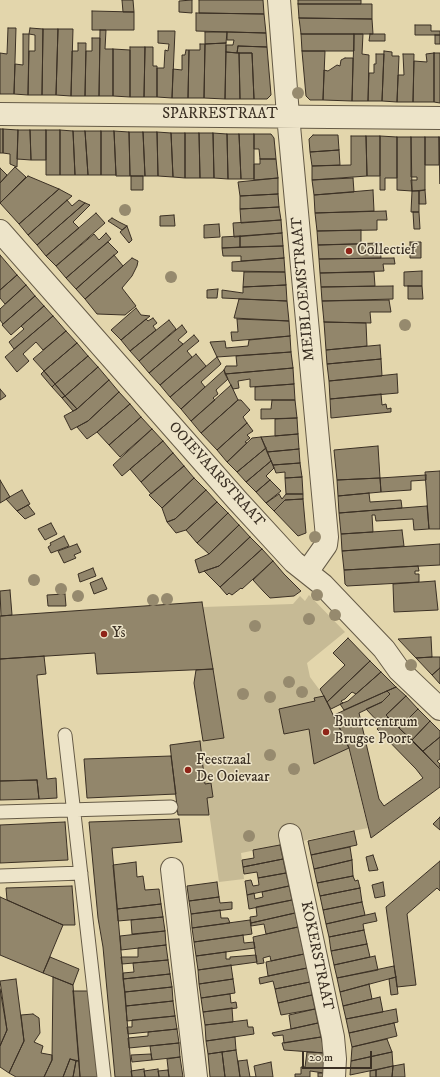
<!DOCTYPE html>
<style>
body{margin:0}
#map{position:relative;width:440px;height:1077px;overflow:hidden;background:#e3d6ac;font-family:"IM FELL DW Pica",serif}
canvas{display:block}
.scale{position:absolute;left:302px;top:1051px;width:70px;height:18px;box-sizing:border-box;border:2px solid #3b3024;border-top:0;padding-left:5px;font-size:12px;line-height:14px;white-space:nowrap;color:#3b3024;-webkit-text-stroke:3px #ede4c9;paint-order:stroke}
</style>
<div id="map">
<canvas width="440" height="1077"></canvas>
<div class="scale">20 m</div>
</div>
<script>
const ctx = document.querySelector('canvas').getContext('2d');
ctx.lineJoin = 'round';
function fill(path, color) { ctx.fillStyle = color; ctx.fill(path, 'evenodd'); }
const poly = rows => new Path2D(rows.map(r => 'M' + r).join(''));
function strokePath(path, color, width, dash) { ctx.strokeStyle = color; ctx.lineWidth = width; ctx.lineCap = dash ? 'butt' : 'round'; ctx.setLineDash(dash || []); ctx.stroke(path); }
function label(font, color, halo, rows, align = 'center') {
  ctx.font = font + ' "IM FELL DW Pica",serif'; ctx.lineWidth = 3; ctx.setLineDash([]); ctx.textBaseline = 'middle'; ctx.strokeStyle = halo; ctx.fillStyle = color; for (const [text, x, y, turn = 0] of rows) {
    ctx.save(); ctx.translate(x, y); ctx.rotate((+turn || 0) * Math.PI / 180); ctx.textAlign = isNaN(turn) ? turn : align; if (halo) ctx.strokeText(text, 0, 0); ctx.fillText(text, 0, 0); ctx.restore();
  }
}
const green = poly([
 [309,595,345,632,307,663,310,677,324,696,347,743,368,828,241,853,244,879,219,882,207,798,213,796,211,784,205,784,200,741,224,738,203,607,293,604,300,596,305,601]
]);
const building = poly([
 [122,0,133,0,134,12,123,12,122,0],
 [192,0,192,13,179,12,179,1,192,0],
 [199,0,263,0,264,14,199,13,199,0],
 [298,0,361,0,361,4,298,4,298,0],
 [298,4,372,4,372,19,299,18,298,4],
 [92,11,134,12,134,30,92,30,92,11],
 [196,13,264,14,266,33,196,31,196,13],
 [299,18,372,19,373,34,301,34,299,18],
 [415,25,431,25,431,31,440,31,440,35,415,35,415,25],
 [8,28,16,28,14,94,0,94,0,53,7,54,8,28],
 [30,28,43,29,42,95,28,95,29,51,35,51,35,35,29,34,30,28],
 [43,29,58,29,56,95,42,95,43,29],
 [58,29,73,29,71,96,56,95,58,29],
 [100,30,106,30,105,49,113,49,113,96,99,96,100,30],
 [158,31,175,31,172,98,157,97,157,68,164,68,165,50,168,51,169,44,158,43,158,31],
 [205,32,227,32,226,43,205,44,205,32],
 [227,32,266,33,267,47,238,46,237,53,226,52,226,45,233,45,234,40,227,40,227,32],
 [23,34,29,34,28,95,14,94,15,64,23,65,23,34],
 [301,34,354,34,354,51,302,51,301,34],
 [354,34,363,34,362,54,369,55,368,101,352,101,354,34],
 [370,34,385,34,385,41,369,41,370,34],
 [435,35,440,35,440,44,435,44,435,35],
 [92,38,100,38,99,96,85,96,86,51,92,51,92,38],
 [78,43,86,43,85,96,71,96,72,51,78,51,78,43],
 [226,43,225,99,204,98,205,44,226,43],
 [200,44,205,44,204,98,188,98,189,50,200,50,200,44],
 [238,46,267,47,271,95,267,99,254,99,252,53,237,53,238,46],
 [130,47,145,47,144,97,130,97,130,47],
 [145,47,153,47,153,66,157,66,157,97,144,97,145,47],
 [113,49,130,50,130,97,113,96,113,49],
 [186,50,189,50,188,98,172,98,173,69,182,70,182,55,185,55,186,50],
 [302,51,325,51,323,100,310,100,306,96,302,51],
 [384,51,392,52,392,56,399,56,397,102,382,101,384,51],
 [226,52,239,53,240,99,225,99,226,52],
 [239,53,252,53,254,99,240,99,239,53],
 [434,53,440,53,440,103,434,102,434,53],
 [434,53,434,102,413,102,414,61,427,62,426,54,434,53],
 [376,54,384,54,382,101,368,101,369,73,374,73,374,64,376,64,376,54],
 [403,54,414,54,413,102,397,102,398,75,404,75,403,54],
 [345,58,353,58,352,101,323,100,324,70,328,71,337,65,340,66,341,60,345,58],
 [0,129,3,129,3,153,0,153,0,129],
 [3,129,18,130,17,167,10,164,10,154,3,153,3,129],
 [18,130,30,130,31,160,17,159,18,130],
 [30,130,46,130,46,160,31,160,30,130],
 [46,130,60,130,60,175,46,175,46,130],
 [60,130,73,131,75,175,60,175,60,130],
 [73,131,85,131,88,175,75,175,73,131],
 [85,131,101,131,101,175,88,175,85,131],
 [101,131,114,131,116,175,101,175,101,131],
 [114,131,129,132,130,176,116,176,114,131],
 [129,132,143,132,145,176,130,176,129,132],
 [143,132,157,132,158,176,145,176,143,132],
 [157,132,171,133,173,177,158,176,157,132],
 [171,133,185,133,185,178,173,177,171,133],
 [185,133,199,133,200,178,185,178,185,133],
 [199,133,213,133,214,178,200,178,199,133],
 [213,133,227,134,228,179,214,178,213,133],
 [227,134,239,134,241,179,228,179,227,134],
 [239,134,254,134,254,179,241,179,239,134],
 [254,134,271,134,274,138,276,159,260,159,259,149,254,149,254,134],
 [313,135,338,135,339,150,310,152,309,139,313,135],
 [351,136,366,136,367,176,312,180,312,166,351,165,351,136],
 [366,136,380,136,380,176,367,176,366,136],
 [380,136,397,137,397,178,385,178,385,190,380,190,380,136],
 [397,137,411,137,412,191,397,190,397,137],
 [411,137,425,137,425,190,412,191,411,180,417,180,417,177,411,177,411,137],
 [425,137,439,137,439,165,425,165,425,137],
 [439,137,440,137,440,184,439,137],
 [339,150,340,165,312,166,310,152,339,150],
 [260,159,276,159,278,178,254,180,254,164,260,164,260,159],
 [15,167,26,177,0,203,0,183,15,167],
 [0,168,7,175,0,183,0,168],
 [28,176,59,189,19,224,0,203,28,176],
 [131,176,143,176,143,190,131,190,131,176],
 [278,178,278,194,240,196,238,182,278,178],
 [353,178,354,192,314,195,312,180,353,178],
 [59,189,72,196,28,235,19,224,59,189],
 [373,190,374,211,315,213,314,195,373,190],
 [425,190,426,204,419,204,419,191,425,190],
 [412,191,419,191,419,212,411,212,412,191],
 [278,194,279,207,240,209,240,196,278,194],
 [67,200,72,206,79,200,85,203,37,245,28,235,67,200],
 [85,203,90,205,73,222,79,228,46,256,37,245,85,203],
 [279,207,281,220,241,223,240,209,279,207],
 [386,211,387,220,377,220,377,230,317,231,315,213,386,211],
 [413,212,419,212,420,229,414,229,413,212],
 [96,213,105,223,56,266,46,256,96,213],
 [174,215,175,226,160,226,160,216,174,215],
 [112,218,119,222,127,226,122,230,108,221,112,218],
 [281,220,282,233,234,237,233,223,281,220],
 [219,224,220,237,204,238,204,225,219,224],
 [127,226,132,240,129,243,120,232,127,226],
 [361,230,361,244,318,245,317,231,361,230],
 [106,233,111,239,66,278,56,266,94,234,99,240,106,233],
 [282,233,283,246,240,247,240,236,282,233],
 [240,236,240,247,222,248,222,237,240,236],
 [108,242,118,252,76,289,66,278,108,242],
 [410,242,421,242,421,258,410,258,410,242],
 [380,243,381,258,319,259,318,245,380,243],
 [283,246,284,258,241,261,241,256,223,256,222,248,283,246],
 [0,255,17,275,0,290,0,255],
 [114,255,123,266,85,299,76,289,114,255],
 [132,258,138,261,137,266,132,276,122,288,136,306,125,315,97,314,85,299,132,258],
 [284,258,285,272,232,271,232,262,284,258],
 [394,258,395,264,383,264,384,271,320,273,319,259,394,258],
 [422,271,422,286,404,286,404,272,422,271],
 [244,272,285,272,286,285,243,287,244,272],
 [374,272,375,286,321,287,320,273,374,272],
 [17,275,26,285,5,304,0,298,0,290,17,275],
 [26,285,35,296,3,324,0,320,0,309,26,285],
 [286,285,287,301,222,298,222,290,243,293,243,287,286,285],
 [393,286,393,299,322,301,321,287,393,286],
 [408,286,422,286,423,299,408,299,408,286],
 [218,289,217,298,207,298,207,290,218,289],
 [35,296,44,306,11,335,2,325,35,296],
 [239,299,287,301,289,321,234,318,239,299],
 [389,300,391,312,370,312,371,323,324,322,322,301,389,300],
 [44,306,53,316,14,349,9,342,24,329,21,326,44,306],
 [136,308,141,315,150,316,121,340,111,330,136,308],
 [53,316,66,331,43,350,36,342,23,354,29,361,17,372,5,357,53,316],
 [153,318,157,323,153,326,156,330,130,351,121,340,146,319,148,321,153,318],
 [237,319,289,321,290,336,232,341,231,332,238,332,237,319],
 [169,320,176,329,139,361,130,351,169,320],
 [324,322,366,323,367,346,326,350,324,322],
 [182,325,187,332,178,340,183,344,149,373,139,361,182,325],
 [66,331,77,343,44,371,33,359,66,331],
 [194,335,199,341,187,351,192,357,160,385,149,373,194,335],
 [290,336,291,352,217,357,210,342,225,341,226,348,248,346,249,340,290,336],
 [77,343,88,356,55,384,44,371,77,343],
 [380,345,381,359,327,364,326,350,380,345],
 [291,352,293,368,225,374,224,370,226,366,237,366,236,356,291,352],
 [196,354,206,366,170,397,160,385,196,354],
 [88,356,98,367,65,396,55,384,88,356],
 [217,357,221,364,201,382,205,387,181,409,170,397,217,357],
 [381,359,382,376,329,381,327,364,381,359],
 [98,367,109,380,77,409,65,396,98,367],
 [293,368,294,384,250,387,250,379,238,381,239,388,233,389,225,374,293,368],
 [224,370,228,379,216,390,218,394,213,398,215,400,191,421,181,409,224,370],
 [44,371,55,384,52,387,41,374,44,371],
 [397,374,398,393,330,399,329,381,397,374],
 [109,380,119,392,88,421,71,430,64,416,77,409,109,380],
 [55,384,65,396,62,398,52,387,55,384],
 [294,384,295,400,255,400,255,387,294,384],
 [231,385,238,400,201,433,191,421,231,385],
 [0,389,6,396,0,400,0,389],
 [119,392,130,404,97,432,87,439,77,427,88,421,119,392],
 [381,394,382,405,386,404,387,409,391,408,391,412,331,418,330,399,381,394],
 [65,396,77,409,73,411,62,398,65,396],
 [238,400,241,400,250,410,243,417,247,423,217,450,201,433,238,400],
 [272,400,295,400,297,418,261,419,261,409,271,409,272,400],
 [130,404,141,417,109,445,97,432,130,404],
 [141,417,152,429,120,457,109,445,141,417],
 [297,418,298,434,275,436,275,419,297,418],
 [247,423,253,431,247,435,250,438,245,442,247,443,227,462,217,450,247,423],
 [152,429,163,441,122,476,113,465,152,429],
 [298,434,299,449,267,452,261,437,298,434],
 [261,437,266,448,237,472,227,462,252,438,261,437],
 [163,441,173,453,141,482,130,469,163,441],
 [378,446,380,478,337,480,334,450,378,446],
 [266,448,271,461,246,482,237,472,266,448],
 [299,449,300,463,273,465,267,452,299,449],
 [173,453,184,466,151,494,141,482,173,453],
 [271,461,274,468,266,476,270,480,256,492,246,482,271,461],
 [300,463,302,477,285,478,285,472,276,473,273,465,300,463],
 [184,466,194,478,162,508,149,495,184,466],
 [440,471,440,529,429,529,425,472,440,471],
 [426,475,426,480,411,481,411,490,381,492,380,478,426,475],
 [302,477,303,494,286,494,285,478,302,477],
 [194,478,206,490,175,519,167,522,162,508,194,478],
 [380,478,381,492,338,496,337,480,380,478],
 [0,480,10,497,0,503,0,480],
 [270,480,281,491,266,503,256,492,270,480],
 [22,490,30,504,17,511,6,499,22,490],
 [206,490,217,502,186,530,176,533,167,522,175,519,206,490],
 [369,493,370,502,401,500,402,508,339,513,338,496,369,493],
 [279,494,282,499,286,494,303,494,303,499,285,500,274,511,266,503,279,494],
 [303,499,306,533,298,536,274,511,285,500,303,499],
 [217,502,228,513,197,543,186,530,217,502],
 [28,505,35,514,25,519,17,511,28,505],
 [427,506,429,529,414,530,413,519,376,521,375,515,372,515,373,532,341,534,339,513,427,506],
 [228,513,239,525,209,554,197,543,228,513],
 [51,523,57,534,45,540,38,529,51,523],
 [239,525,250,537,219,566,199,573,195,560,209,554,239,525],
 [402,530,404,546,342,551,341,534,402,530],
 [64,536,69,546,51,553,48,547,51,545,50,543,64,536],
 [250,537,262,549,220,587,204,571,219,566,250,537],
 [77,544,81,552,74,555,76,558,64,563,58,551,77,544],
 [440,544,440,565,344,570,342,551,440,544],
 [262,549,273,561,242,589,241,588,232,595,229,593,227,595,220,587,262,549],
 [273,561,284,574,301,591,294,596,270,598,264,592,253,580,273,561],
 [418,566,419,571,415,571,415,574,419,574,419,582,347,586,345,584,344,570,418,566],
 [93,568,96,576,80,582,78,574,93,568],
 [102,578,107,589,94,594,90,583,102,578],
 [435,581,438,610,394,612,393,584,435,581],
 [10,590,12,615,1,616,0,591,10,590],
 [65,594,66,606,48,606,47,595,65,594],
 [202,602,213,669,97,674,95,653,0,659,0,616,202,602],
 [431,637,432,657,416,658,398,639,431,637],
 [348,638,370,661,327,702,320,689,345,665,333,653,348,638],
 [44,656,46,674,37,675,37,677,47,779,56,778,57,798,39,799,37,780,0,781,0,659,44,656],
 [432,657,440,657,440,668,432,675,416,658,432,657],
 [370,661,381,672,356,694,352,692,345,699,341,701,343,703,331,709,327,702,370,661],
 [440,668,440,684,432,675,440,668],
 [213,669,224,738,203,741,194,683,196,670,213,669],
 [381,672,396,687,344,710,340,704,348,701,381,672],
 [396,687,406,696,386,715,388,717,381,725,366,709,382,702,390,694,387,691,396,687],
 [387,691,390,694,382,702,359,713,379,799,384,806,423,778,416,769,377,729,388,717,440,769,440,787,371,838,349,748,334,715,387,691],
 [324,696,349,748,314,764,309,729,284,734,279,709,315,701,314,698,324,696],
 [406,696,418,709,399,728,386,715,406,696],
 [418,709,430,721,412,740,399,728,418,709],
 [430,721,440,731,440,737,423,751,412,740,430,721],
 [440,737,440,759,437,761,440,764,439,768,423,751,440,737],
 [200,741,205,784,211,783,213,797,207,798,209,815,178,815,170,745,200,741],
 [171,756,176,794,87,798,84,759,171,756],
 [37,780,39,799,0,800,0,781,37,780],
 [440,817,440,830,433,824,440,817],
 [179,819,182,842,112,848,132,1077,115,1077,103,947,98,918,89,822,179,819],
 [65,822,68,860,0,863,0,825,65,822],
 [354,831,357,845,311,855,308,841,354,831],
 [280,845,283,859,243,867,242,860,254,858,253,850,280,845],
 [350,847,352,860,314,869,311,855,350,847],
 [373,855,378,870,369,871,366,857,373,855],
 [283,859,286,873,258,878,257,872,244,874,243,867,283,859],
 [352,860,353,876,317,883,314,869,352,860],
 [440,861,440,891,437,888,407,914,416,985,397,987,386,907,440,861],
 [136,862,137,877,143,876,145,890,159,889,161,904,117,909,113,865,136,862],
 [286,873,289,886,247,895,245,881,251,880,253,886,259,885,258,878,286,873],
 [353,876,355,881,358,880,360,888,320,896,317,883,353,876],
 [217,882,219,897,189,901,187,886,217,882],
 [383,882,385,896,375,898,372,885,383,882],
 [72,886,75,925,63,925,7,900,6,888,72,886],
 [289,886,292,900,249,909,247,895,254,893,255,899,263,897,262,892,289,886],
 [360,888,362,902,323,910,320,896,360,888],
 [0,897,63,925,43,973,0,955,0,897],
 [219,897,220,903,232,902,232,909,191,914,189,901,219,897],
 [292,900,295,913,251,923,250,917,257,916,256,907,292,900],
 [362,902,365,915,326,924,323,910,362,902],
 [161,904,163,917,118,921,117,909,161,904],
 [220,910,221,918,228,918,230,923,192,928,191,914,220,910],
 [295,913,298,927,266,934,264,924,251,926,251,923,295,913],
 [375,913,377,921,363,924,364,930,329,937,326,924,375,913],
 [163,917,165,931,132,934,131,920,163,917],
 [250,920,252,934,194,942,192,928,250,920],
 [298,927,304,954,271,961,270,956,263,958,264,963,257,964,253,937,298,927],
 [364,930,367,944,331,951,329,937,364,930],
 [165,931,166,945,121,950,120,936,165,931],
 [243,935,244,943,254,942,255,948,196,956,194,942,243,935],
 [367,944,370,957,334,965,331,951,367,944],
 [166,945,168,960,122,964,121,957,138,957,138,948,166,945],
 [226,952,226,959,230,959,230,957,256,955,257,962,198,970,196,956,226,952],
 [304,954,307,968,268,976,266,962,304,954],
 [375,956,378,970,337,978,334,965,375,956],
 [50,957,79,969,73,985,43,973,50,957],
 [168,960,170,974,123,979,123,973,134,972,133,963,168,960],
 [231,965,233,979,199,984,198,970,231,965],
 [394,966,396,977,340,992,337,978,394,966],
 [307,968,310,982,275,989,273,981,260,984,259,978,307,968],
 [170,974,172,987,125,992,123,979,170,974],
 [53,977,73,985,79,1061,70,1059,63,1077,44,1077,52,1060,53,977],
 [396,977,398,994,391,995,389,979,396,977],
 [16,979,24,1041,9,1073,0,1067,0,1046,7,1030,0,981,16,979],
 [233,979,235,993,201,998,199,984,233,979],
 [310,982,312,995,278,1003,275,989,310,982],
 [369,984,372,999,343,1006,340,992,369,984],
 [172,987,173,1001,126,1006,125,992,172,987],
 [0,989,7,1030,0,1046,0,989],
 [73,991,89,991,98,1077,80,1077,73,991],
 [230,994,231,1003,236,1002,237,1008,203,1012,201,998,230,994],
 [312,995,315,1009,281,1015,278,1003,312,995],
 [380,997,383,1012,346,1019,343,1006,380,997],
 [173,1001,175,1016,127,1021,126,1006,173,1001],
 [232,1008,233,1022,205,1025,203,1012,232,1008],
 [315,1009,318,1023,291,1029,289,1015,315,1009],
 [396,1009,398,1022,349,1033,346,1019,396,1009],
 [33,1014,39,1018,40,1033,34,1042,43,1046,41,1053,52,1055,52,1060,44,1077,16,1077,9,1073,24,1041,21,1015,33,1014],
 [175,1016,177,1029,128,1034,127,1027,132,1027,132,1020,175,1016],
 [247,1020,248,1027,253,1027,254,1034,206,1041,205,1025,247,1020],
 [318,1023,321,1037,284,1043,283,1035,274,1036,272,1033,318,1023],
 [394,1023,397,1036,352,1047,349,1033,394,1023],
 [177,1029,179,1043,129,1048,128,1038,148,1036,148,1032,177,1029],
 [235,1037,236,1050,208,1054,206,1041,235,1037],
 [321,1037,325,1053,284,1050,282,1043,321,1037],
 [387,1039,392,1052,351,1061,352,1047,387,1039],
 [179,1043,180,1057,152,1060,150,1046,179,1043],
 [236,1050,240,1077,225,1077,222,1052,236,1050],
 [222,1052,225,1077,210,1077,208,1054,222,1052],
 [307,1052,325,1053,324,1073,310,1071,310,1077,295,1077,295,1074,301,1074,301,1067,305,1067,307,1052],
 [392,1052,393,1066,350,1075,351,1061,392,1052],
 [151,1054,152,1060,132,1062,131,1055,151,1054],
 [180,1057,183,1077,169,1077,167,1059,180,1057],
 [70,1059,76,1061,73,1077,63,1077,70,1059],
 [247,1060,250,1077,256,1077,240,1077,238,1061,247,1060],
 [76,1061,79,1061,80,1077,73,1077,76,1061],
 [271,1062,273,1077,256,1077,254,1066,271,1062],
 [404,1064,405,1077,392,1077,393,1066,404,1064],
 [393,1066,392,1077,376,1077,376,1070,393,1066],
 [144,1069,145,1077,132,1077,131,1071,144,1069],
 [158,1069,159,1077,145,1077,144,1071,158,1069],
 [168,1070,169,1077,159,1077,158,1071,168,1070],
 [376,1070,376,1077,370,1077,370,1071,376,1070],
 [318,1073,324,1073,323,1077,318,1077,318,1073]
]);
const service = poly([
 [65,735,104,1077],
 [0,812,171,807],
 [0,876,81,873]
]);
const minor = poly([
 [279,0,288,115,327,537,326,545,307,572],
 [0,114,440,118],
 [0,231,237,500,294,562,323,585,384,649,399,670,440,709],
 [290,835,333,1037,335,1059,334,1077],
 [172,869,196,1077]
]);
const trees = [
 [298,93],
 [125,210],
 [171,277],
 [405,325],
 [315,537],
 [34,580],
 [61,589],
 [317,595],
 [78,596],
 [167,599],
 [153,600],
 [335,615],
 [309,619],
 [255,626],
 [411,665],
 [289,682],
 [302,692],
 [243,694],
 [270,697],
 [270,755],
 [294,769],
 [249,836]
];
const markers = [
 [349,251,4,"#8f2418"],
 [104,634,4,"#8f2418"],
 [326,732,4,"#8f2418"],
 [188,770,4,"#8f2418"]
];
const streetNames = [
 ["SPARRESTRAAT",220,115],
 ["MEIBLOEMSTRAAT",304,289,-95],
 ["OOIEVAARSTRAAT",216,475,48],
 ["KOKERSTRAAT",316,956,78]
];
const poiNames = [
 ["Collectief",357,251],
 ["Ys",112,634],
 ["Buurtcentrum",334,723],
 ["Brugse Poort",334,740],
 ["Feestzaal",196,761],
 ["De Ooievaar",196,778]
];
fill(green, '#c6ba95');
fill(building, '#92866b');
strokePath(building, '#3b3024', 1);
strokePath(service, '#655a46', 15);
strokePath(minor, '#655a46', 24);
strokePath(service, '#ede4c9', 13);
strokePath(minor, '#ede4c9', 22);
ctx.fillStyle = '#968a6e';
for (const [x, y] of trees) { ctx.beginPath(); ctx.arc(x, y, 6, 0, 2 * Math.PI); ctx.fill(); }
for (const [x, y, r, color] of markers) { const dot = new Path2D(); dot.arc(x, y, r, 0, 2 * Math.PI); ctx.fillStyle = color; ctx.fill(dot); strokePath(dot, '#ede4c9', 1.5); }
label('15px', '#3b3024', '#ede4c9', streetNames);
label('15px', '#3b3024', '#ede4c9', poiNames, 'left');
</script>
